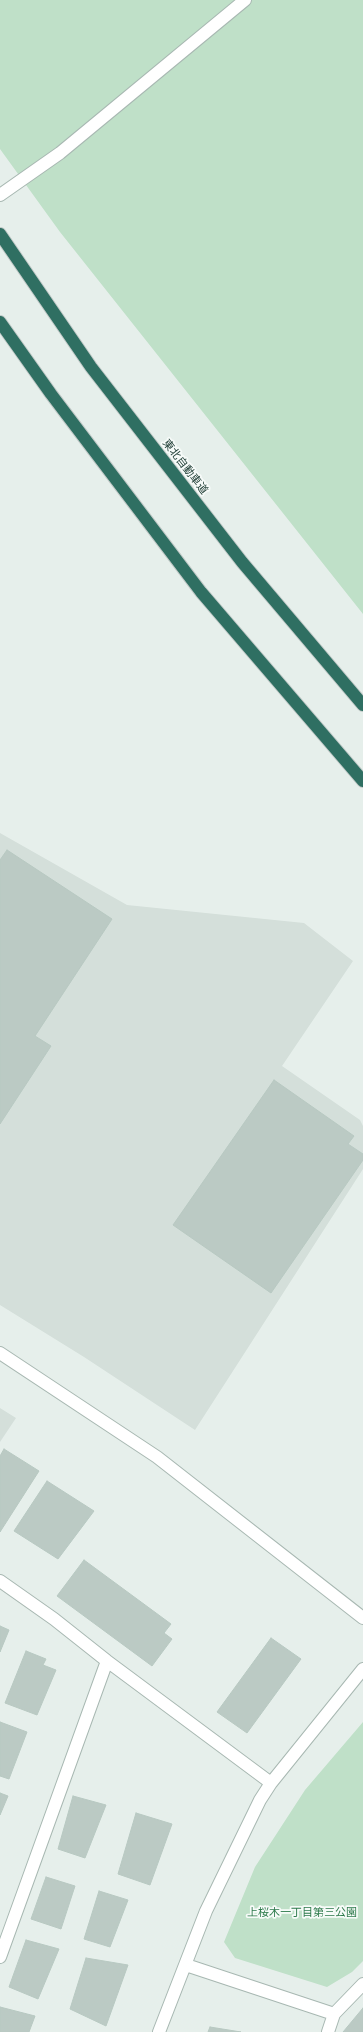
<!DOCTYPE html>
<meta charset="utf-8">
<style>
body{margin:0}
canvas{display:block;background:#e6efeb}
</style>
<canvas width="363" height="2032"></canvas>
<script>
const ctx = document.querySelector('canvas').getContext('2d');
ctx.lineJoin = 'round';
function fill(path, color) { ctx.fillStyle = color; ctx.fill(path, 'evenodd'); }
const poly = rows => new Path2D(rows.map(r => 'M' + r).join(''));
function strokePath(path, color, width, dash) { ctx.strokeStyle = color; ctx.lineWidth = width; ctx.lineCap = dash ? 'butt' : 'round'; ctx.setLineDash(dash || []); ctx.stroke(path); }
function label(font, color, halo, rows, align = 'center') {
  ctx.font = font + ' "Noto Sans","Noto Sans JP",sans-serif'; ctx.lineWidth = 3.5; ctx.setLineDash([]); ctx.textBaseline = 'middle'; ctx.strokeStyle = halo; ctx.fillStyle = color; for (const [text, x, y, turn = 0] of rows) {
    ctx.save(); ctx.translate(x, y); ctx.rotate((+turn || 0) * Math.PI / 180); ctx.textAlign = isNaN(turn) ? turn : align; if (halo) ctx.strokeText(text, 0, 0); ctx.fillText(text, 0, 0); ctx.restore();
  }
}
const built = poly([
 [0,833,127,905,304,923,353,961,282,1066,360,1120,363,1126,363,1169,195,1430,84,1357,0,1305],
 [0,1408,16,1418,0,1442]
]);
const green = poly([
 [0,0,363,0,363,614,60,232,0,149],
 [363,1722,363,1961,352,1972,327,1987,235,1958,224,1942,255,1867,305,1790]
]);
const building = poly([
 [7,850,112,919,35,1036,51,1046,0,1124,0,860,7,850],
 [274,1080,354,1136,348,1144,363,1154,363,1160,271,1293,173,1225,274,1080],
 [4,1449,39,1471,0,1532,0,1456,4,1449],
 [47,1481,94,1511,58,1559,14,1531,47,1481],
 [84,1560,171,1624,164,1633,172,1639,152,1666,57,1596,84,1560],
 [0,1626,9,1630,0,1652,0,1626],
 [271,1638,301,1659,247,1733,217,1712,271,1638],
 [26,1651,46,1659,43,1665,56,1670,37,1715,5,1703,26,1651],
 [0,1722,27,1732,9,1779,0,1776,0,1722],
 [0,1793,8,1796,0,1815,0,1793],
 [73,1796,106,1805,85,1858,58,1849,73,1796],
 [136,1813,172,1824,150,1885,118,1874,136,1813],
 [46,1877,75,1886,61,1929,31,1919,46,1877],
 [99,1891,128,1900,110,1947,84,1939,99,1891],
 [26,1940,59,1949,38,1999,9,1987,26,1940],
 [86,1958,128,1965,106,2026,70,2009,86,1958],
 [0,2007,35,2016,29,2032,0,2032,0,2007],
 [363,2008,363,2032,343,2032,363,2008],
 [210,2027,241,2032,208,2032,210,2027]
]);
const minor = poly([
 [0,195,60,153,245,0],
 [0,1353,157,1457,363,1618],
 [0,1581,54,1619,107,1661,271,1783],
 [0,1957,107,1661],
 [186,1965,334,2014],
 [159,2032,206,1911,260,1800,271,1783,363,1669],
 [328,2032,334,2014,363,1984]
]);
const highway = poly([
 [0,234,91,367,242,562,363,705],
 [0,322,51,394,201,592,363,781]
]);
const streetNames = [
 ["東北自動車道",185,467,52]
];
const parkNames = [
 ["上桜木一丁目第三公園",302,1913]
];
fill(built, '#d4dfda');
fill(green, '#bfe0c8');
fill(building, '#bbcac4');
strokePath(building, '#b8c9c2', 1);
strokePath(minor, '#a8b8b2', 14);
strokePath(highway, '#c2cac8', 14);
strokePath(minor, '#fff', 12);
strokePath(highway, '#2f6f62', 12);
label('11px', '#24423a', '#f7fbf9', streetNames);
label('11px', '#2d7a4b', '#f7fbf9', parkNames);
</script>
